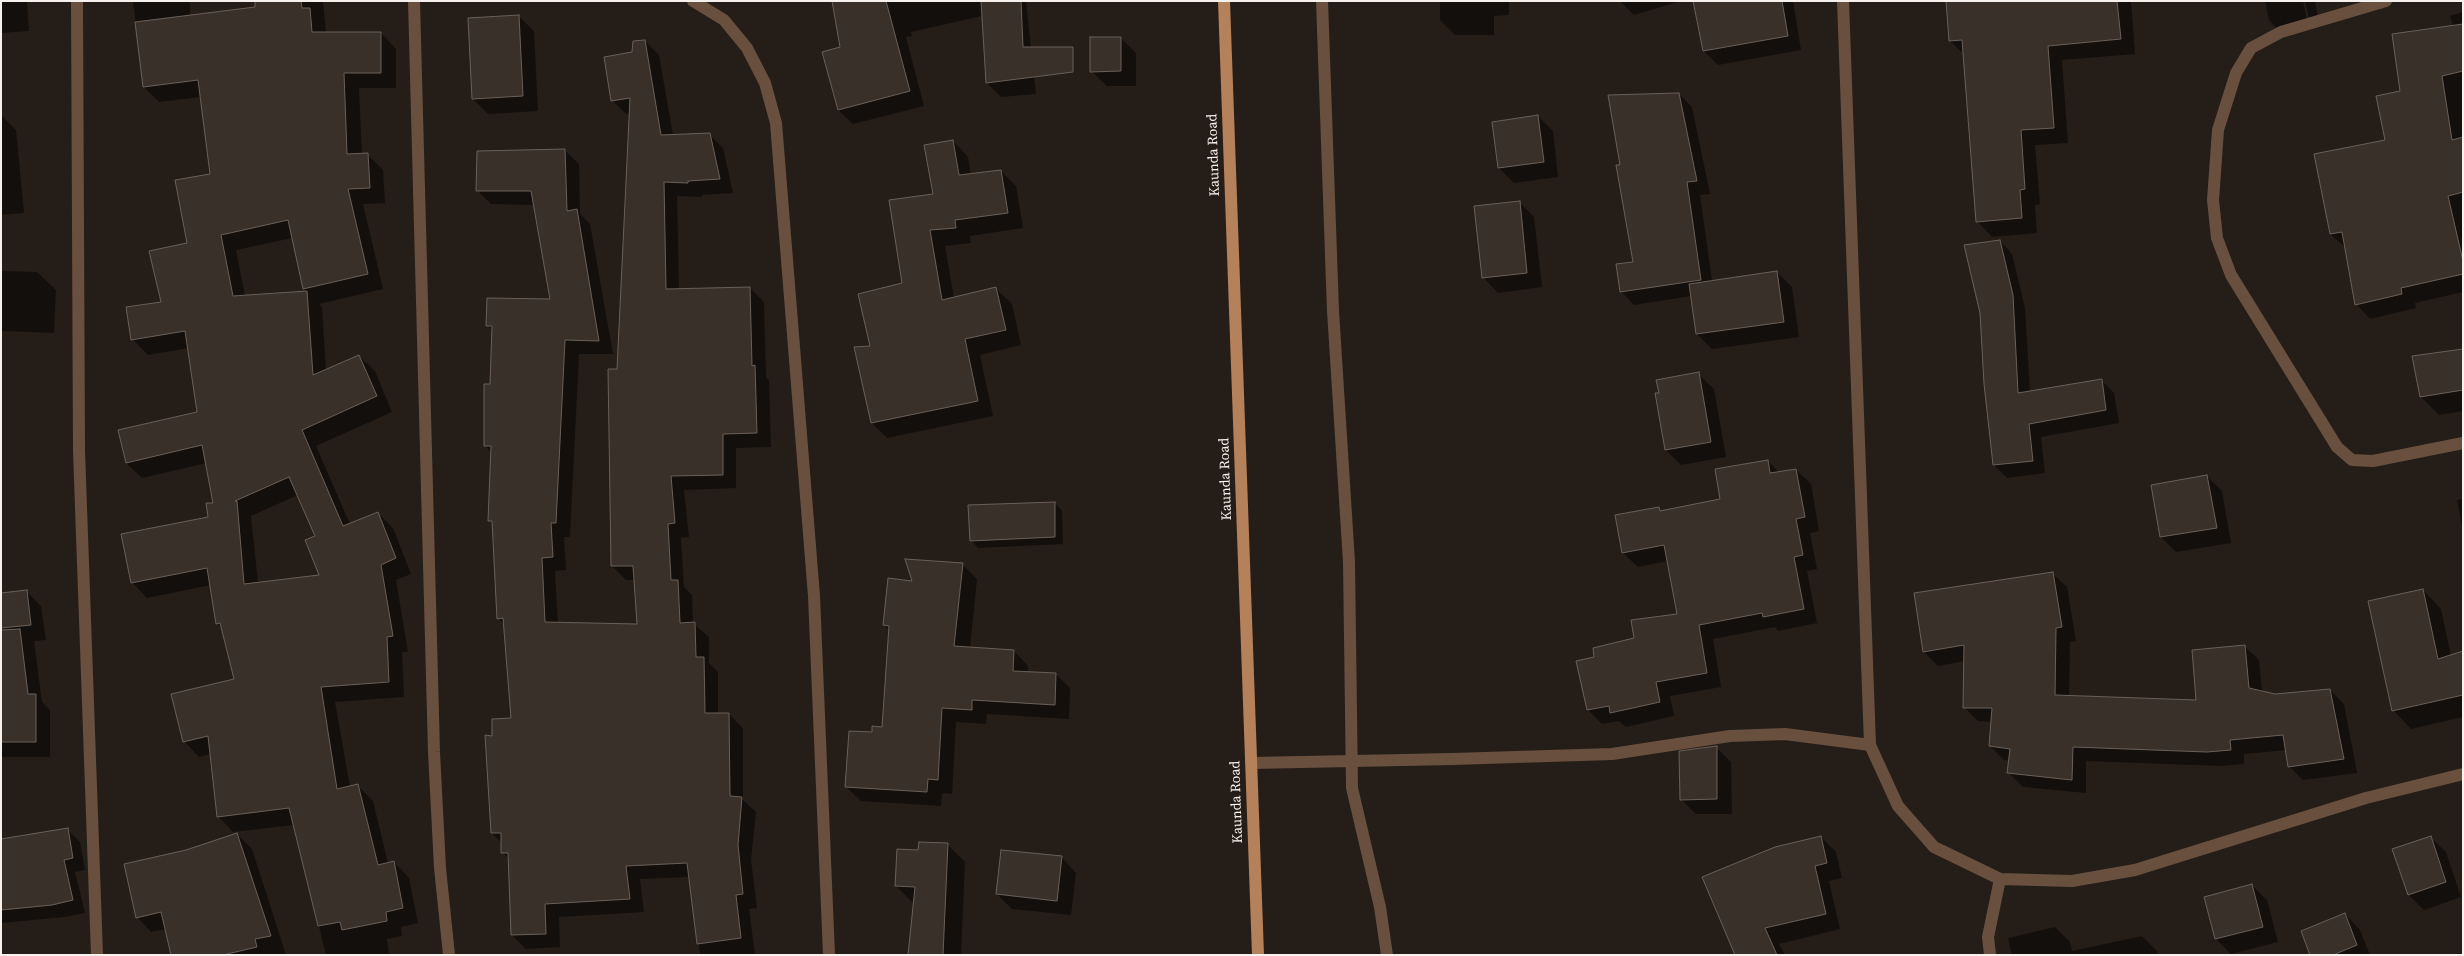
<!DOCTYPE html>
<style>
body{margin:0}
#map{position:relative;width:2464px;height:956px;overflow:hidden;background:#251d17;font-family:"Source Serif 4",serif}
canvas{display:block}
.frame{position:absolute;inset:0;border:2px solid #f7f1ed;pointer-events:none}
</style>
<div id="map">
<canvas width="2464" height="956"></canvas>
<div class="frame"></div>
</div>
<script>
const ctx = document.querySelector('canvas').getContext('2d');
ctx.lineJoin = 'round';
function fill(path, color) { ctx.fillStyle = color; ctx.fill(path, 'evenodd'); }
const poly = rows => new Path2D(rows.map(r => 'M' + r).join(''));
function strokePath(path, color, width, dash) { ctx.strokeStyle = color; ctx.lineWidth = width; ctx.lineCap = dash ? 'butt' : 'round'; ctx.setLineDash(dash || []); ctx.stroke(path); }
function label(font, color, halo, rows, align = 'center') {
  ctx.font = font + ' "Source Serif 4",serif'; ctx.lineWidth = 3.5; ctx.setLineDash([]); ctx.textBaseline = 'middle'; ctx.strokeStyle = halo; ctx.fillStyle = color; for (const [text, x, y, turn = 0] of rows) {
    ctx.save(); ctx.translate(x, y); ctx.rotate((+turn || 0) * Math.PI / 180); ctx.textAlign = isNaN(turn) ? turn : align; if (halo) ctx.strokeText(text, 0, 0); ctx.fillText(text, 0, 0); ctx.restore();
  }
}
const shadow = poly([
 [1,1,27,1,29,31,1,33],
 [133,1,190,1,190,16,257,8,256,1,323,1,326,33,381,33,396,49,396,88,359,88,362,155,367,154,383,170,385,203,363,204,383,289,319,304,322,307,326,370,359,356,375,371,392,412,316,446,350,524,378,513,393,528,411,574,396,580,408,652,402,652,404,697,335,702,350,787,357,785,373,801,388,863,394,862,409,878,418,923,401,927,402,936,387,939,389,955,326,955,294,825,233,832,218,816,211,754,199,757,184,741,235,680,222,629,217,623,211,585,147,598,132,582,209,518,214,503,207,463,142,478,126,463,198,412,189,348,148,355,132,339,163,303,189,244,211,174,201,97,159,102,144,87],
 [292,238,304,289,307,292,245,296,236,250],
 [298,495,316,537,320,576,258,583,251,516],
 [847,1,1026,1,1036,94,1001,97,987,83,982,16,911,32,912,36,906,37,924,106,853,124,838,110,841,48],
 [1440,1,1509,1,1509,15,1494,16,1494,35,1455,35,1440,20],
 [1620,1,1681,1,1634,15],
 [1694,1,1793,1,1801,50,1718,65,1704,51],
 [1947,1,2131,1,2135,54,2062,60,2068,143,2035,145,2040,204,2035,205,2037,233,1992,237,1977,221,1965,55,1950,41],
 [2265,1,2303,1,2307,19,2309,19,2305,1,2315,1,2320,27,2282,34,2269,20],
 [2463,12,2463,292,2415,303,2416,308,2370,319,2356,304,2346,248,2330,234,2315,155,2386,141,2401,92,2453,26,2450,16],
 [519,16,534,31,538,111,488,114,473,99],
 [1121,38,1136,53,1136,86,1107,86,1091,71],
 [645,41,659,55,673,135,709,134,723,148,733,193,702,195,702,197,677,196,679,290,750,288,764,302,766,377,769,380,771,447,736,448,736,488,684,490,689,537,681,538,684,587,692,595,693,623,709,637,709,663,718,672,718,714,729,714,743,728,743,800,756,812,751,860,757,908,749,909,755,955,700,955,690,877,640,879,644,912,559,917,560,947,526,949,512,935,509,859,502,852,502,843,492,833,493,737,512,719,505,625,498,618,493,524,489,520,492,453,485,446,491,385,493,331,487,325,551,300,534,205,491,204,477,190,565,150,579,164,580,214,590,224,613,354,579,354,570,537,564,537,566,570,555,571,558,624,638,625,635,580,626,580,612,566,630,114,626,114,612,100,633,53],
 [1679,94,1692,107,1710,194,1700,195,1712,281,1777,272,1792,287,1799,337,1712,349,1697,334,1691,296,1634,305,1621,291,1634,263,1621,165],
 [1,115,16,130,24,213,1,215],
 [1538,116,1553,131,1558,177,1514,183,1499,168],
 [953,141,968,157,971,175,1001,171,1016,186,1023,228,970,236,971,243,945,246,954,298,996,289,1012,304,1021,345,980,355,993,416,887,438,872,423,871,347,903,284],
 [1519,202,1534,217,1542,287,1498,293,1483,277],
 [2000,241,2012,254,2025,308,2030,392,2101,380,2114,393,2119,423,2041,437,2045,473,2007,478,1994,465],
 [1,271,37,272,56,290,54,333,1,331],
 [2463,350,2463,411,2439,415,2421,397,2414,357],
 [1698,374,1714,389,1726,457,1681,465,1666,450,1656,394],
 [1768,461,1779,472,1796,470,1811,484,1819,531,1810,533,1817,569,1807,571,1817,623,1778,631,1775,627,1713,639,1721,687,1670,696,1674,716,1626,727,1619,721,1602,724,1588,710,1596,658,1635,639,1678,614,1668,561,1638,567,1623,553,1616,516,1659,508,1662,512,1722,500],
 [2207,476,2222,491,2231,543,2176,552,2161,537,2152,486],
 [2463,499,2463,531,2457,500],
 [1055,503,1062,511,1063,544,978,548,971,540],
 [962,564,977,579,970,648,1014,651,1028,666,1028,673,1056,674,1070,688,1069,719,987,714,986,724,956,722,952,794,942,793,941,806,861,801,846,787,872,733,883,728,890,631,884,625,913,582],
 [2052,573,2067,587,2076,641,2070,642,2069,697,2197,701,2244,646,2259,660,2262,692,2275,695,2330,690,2344,704,2357,773,2303,780,2289,766,2287,750,2244,754,2244,764,2221,766,2086,761,2086,793,2023,787,2008,772,2010,761,2004,760,1990,746,1992,722,1978,721,1964,707,1965,661,1938,666,1924,652],
 [2423,590,2441,609,2451,656,2463,652,2463,717,2411,729,2393,710],
 [26,591,41,606,46,640,34,641,42,702,50,710,50,757,1,757,1,594],
 [1716,747,1731,762,1732,814,1696,814,1681,799],
 [67,829,80,842,85,870,75,872,85,913,65,917,1,923,1,840],
 [237,834,252,849,286,955,172,955,166,929,151,932,137,917,187,851],
 [1821,837,1836,852,1842,878,1829,881,1840,929,1779,944,1785,955,1737,955],
 [2430,837,2446,852,2461,897,2424,910,2409,895],
 [947,844,965,862,961,955,909,955,914,904,896,886,919,851],
 [1061,857,1076,873,1071,915,1012,909,997,894],
 [2252,885,2267,900,2278,942,2231,954,2216,939],
 [2345,914,2360,930,2370,955,2311,955],
 [2055,927,2070,942,2072,951,2142,936,2157,951,2158,955,2012,955,2008,938]
]);
const building = poly([
 [255,1,301,1,302,8,310,8,312,32,381,32,381,73,344,73,347,154,368,153,370,188,348,189,368,274,303,289,288,220,221,235,233,296,307,291,313,375,359,355,377,396,302,430,343,526,378,512,396,558,381,565,393,636,387,637,389,682,321,687,337,789,358,784,378,865,394,861,403,908,386,912,387,921,342,930,340,922,318,926,289,808,217,817,208,736,183,742,171,694,234,679,220,623,216,624,207,568,131,583,121,534,208,517,206,503,213,503,202,445,126,463,118,430,197,412,185,331,131,340,126,307,161,302,149,251,187,243,175,180,210,174,198,80,143,87,135,22,255,7,255,1],
 [289,477,315,536,305,540,319,575,244,584,237,501,235,501,289,477],
 [832,1,886,1,910,91,838,110,822,52,840,47,832,1],
 [981,1,1021,1,1023,47,1073,47,1073,72,986,83,981,1],
 [1693,1,1782,1,1788,36,1703,51,1693,1],
 [1946,1,2117,1,2121,39,2048,46,2054,128,2021,130,2025,189,2020,190,2022,218,1976,222,1962,40,1949,41,1946,1],
 [519,15,523,96,472,99,468,18,519,15],
 [2463,24,2463,71,2442,76,2452,140,2463,137,2463,192,2448,196,2463,261,2463,274,2401,288,2402,294,2355,305,2342,232,2330,234,2314,154,2385,140,2376,96,2400,91,2392,34,2463,24],
 [1090,37,1121,37,1121,71,1090,72,1090,37],
 [645,40,661,135,710,133,720,179,688,181,688,183,664,182,666,289,750,287,752,366,755,365,757,433,723,434,723,475,671,476,675,523,668,524,671,580,678,580,680,623,695,622,696,657,704,657,705,713,729,713,730,796,742,797,738,845,743,894,736,895,741,938,697,944,687,863,626,866,630,899,545,904,546,934,511,935,508,853,501,853,501,833,491,833,485,735,492,736,492,719,511,718,503,618,497,619,492,521,488,521,491,446,484,446,484,384,490,384,492,326,486,326,487,298,550,299,531,191,476,191,477,151,565,149,567,211,577,209,599,341,565,340,556,523,551,523,553,557,542,558,545,622,637,624,633,566,611,566,608,369,617,369,630,98,611,101,604,57,632,52,633,41,645,40],
 [1679,93,1697,181,1687,182,1701,280,1620,292,1616,264,1633,262,1616,165,1620,165,1608,95,1679,93],
 [1538,115,1544,162,1498,168,1492,122,1538,115],
 [953,140,959,175,1001,170,1008,213,955,220,956,228,930,230,942,300,996,287,1006,330,965,339,978,401,871,423,854,347,870,346,858,294,902,283,889,200,933,194,924,145,953,140],
 [1520,201,1527,273,1482,278,1474,206,1520,201],
 [2000,240,2013,295,2018,393,2102,379,2106,410,2029,424,2033,461,1993,465,1984,384,1980,313,1964,245,2000,240],
 [1777,271,1784,322,1696,334,1689,284,1777,271],
 [2463,349,2463,390,2420,397,2412,356,2463,349],
 [1699,372,1711,442,1665,450,1655,393,1659,393,1656,380,1699,372],
 [1768,460,1770,473,1796,469,1805,517,1796,519,1803,555,1794,557,1804,609,1763,617,1762,613,1699,625,1707,673,1656,682,1660,702,1610,713,1609,706,1587,710,1576,661,1594,657,1593,648,1634,638,1631,620,1677,614,1664,545,1622,553,1615,515,1659,507,1660,511,1720,499,1715,469,1768,460],
 [2207,475,2217,528,2160,537,2151,485,2207,475],
 [1055,502,1055,537,970,541,968,505,1055,502],
 [905,559,963,563,954,646,1014,650,1013,671,1056,673,1055,705,972,700,972,710,942,708,938,780,928,779,927,792,845,787,849,731,872,732,872,726,882,727,889,626,883,625,888,578,912,581,905,559],
 [2053,572,2062,627,2056,628,2055,695,2196,700,2192,650,2245,645,2249,688,2275,694,2330,689,2344,759,2288,767,2283,735,2230,740,2231,750,2207,752,2073,747,2072,780,2007,773,2010,749,1989,746,1992,708,1963,708,1964,645,1923,652,1914,593,2053,572],
 [2423,589,2438,659,2463,651,2463,695,2392,711,2368,601,2423,589],
 [27,590,31,625,1,628,1,593,27,590],
 [20,629,28,694,36,694,36,742,1,742,1,630,20,629],
 [1717,746,1717,799,1680,800,1679,751,1717,746],
 [68,828,73,858,64,860,73,900,52,905,1,910,1,839,68,828],
 [237,833,271,936,255,939,257,947,223,955,171,955,161,912,136,918,124,864,186,850,237,833],
 [1821,836,1827,863,1815,866,1826,914,1765,928,1777,955,1735,955,1702,877,1775,847,1821,836],
 [2431,836,2446,882,2408,895,2392,849,2431,836],
 [919,842,948,843,943,955,908,955,915,887,895,886,897,849,918,850,919,842],
 [1001,850,1062,856,1057,901,996,894,1001,850],
 [2252,884,2263,927,2215,939,2204,897,2252,884],
 [2345,913,2357,945,2333,955,2310,955,2301,931,2345,913]
]);
const minor = poly([
 [77,1,79,451,97,955],
 [414,1,434,752,440,868,449,955],
 [693,1,724,20,747,48,765,83,776,123,814,596,829,955],
 [1322,1,1333,311,1349,562,1352,788,1380,907,1387,955],
 [1843,1,1870,745,1898,806,1934,847,2000,879,2072,881,2135,870,2366,798,2463,774],
 [2386,1,2281,32,2251,48,2236,73,2218,130,2213,200,2217,238,2231,275,2337,447,2352,460,2373,461,2463,443],
 [1251,763,1453,759,1612,754,1730,736,1785,734,1870,745],
 [1990,955,1988,937,2000,879]
]);
const major = poly([
 [1224,1,1258,955]
]);
const streetNames = [
 ["Kaunda Road",1214,155,-92],
 ["Kaunda Road",1226,479,-92],
 ["Kaunda Road",1237,802,-92]
];
fill(shadow, '#0007');
fill(building, '#39302a');
strokePath(building, '#6a6059', 1);
strokePath(minor, '#69503e', 12);
strokePath(major, '#b4815b', 12);
label('14px', '#f7f1ed', '#251d17', streetNames);
</script>
